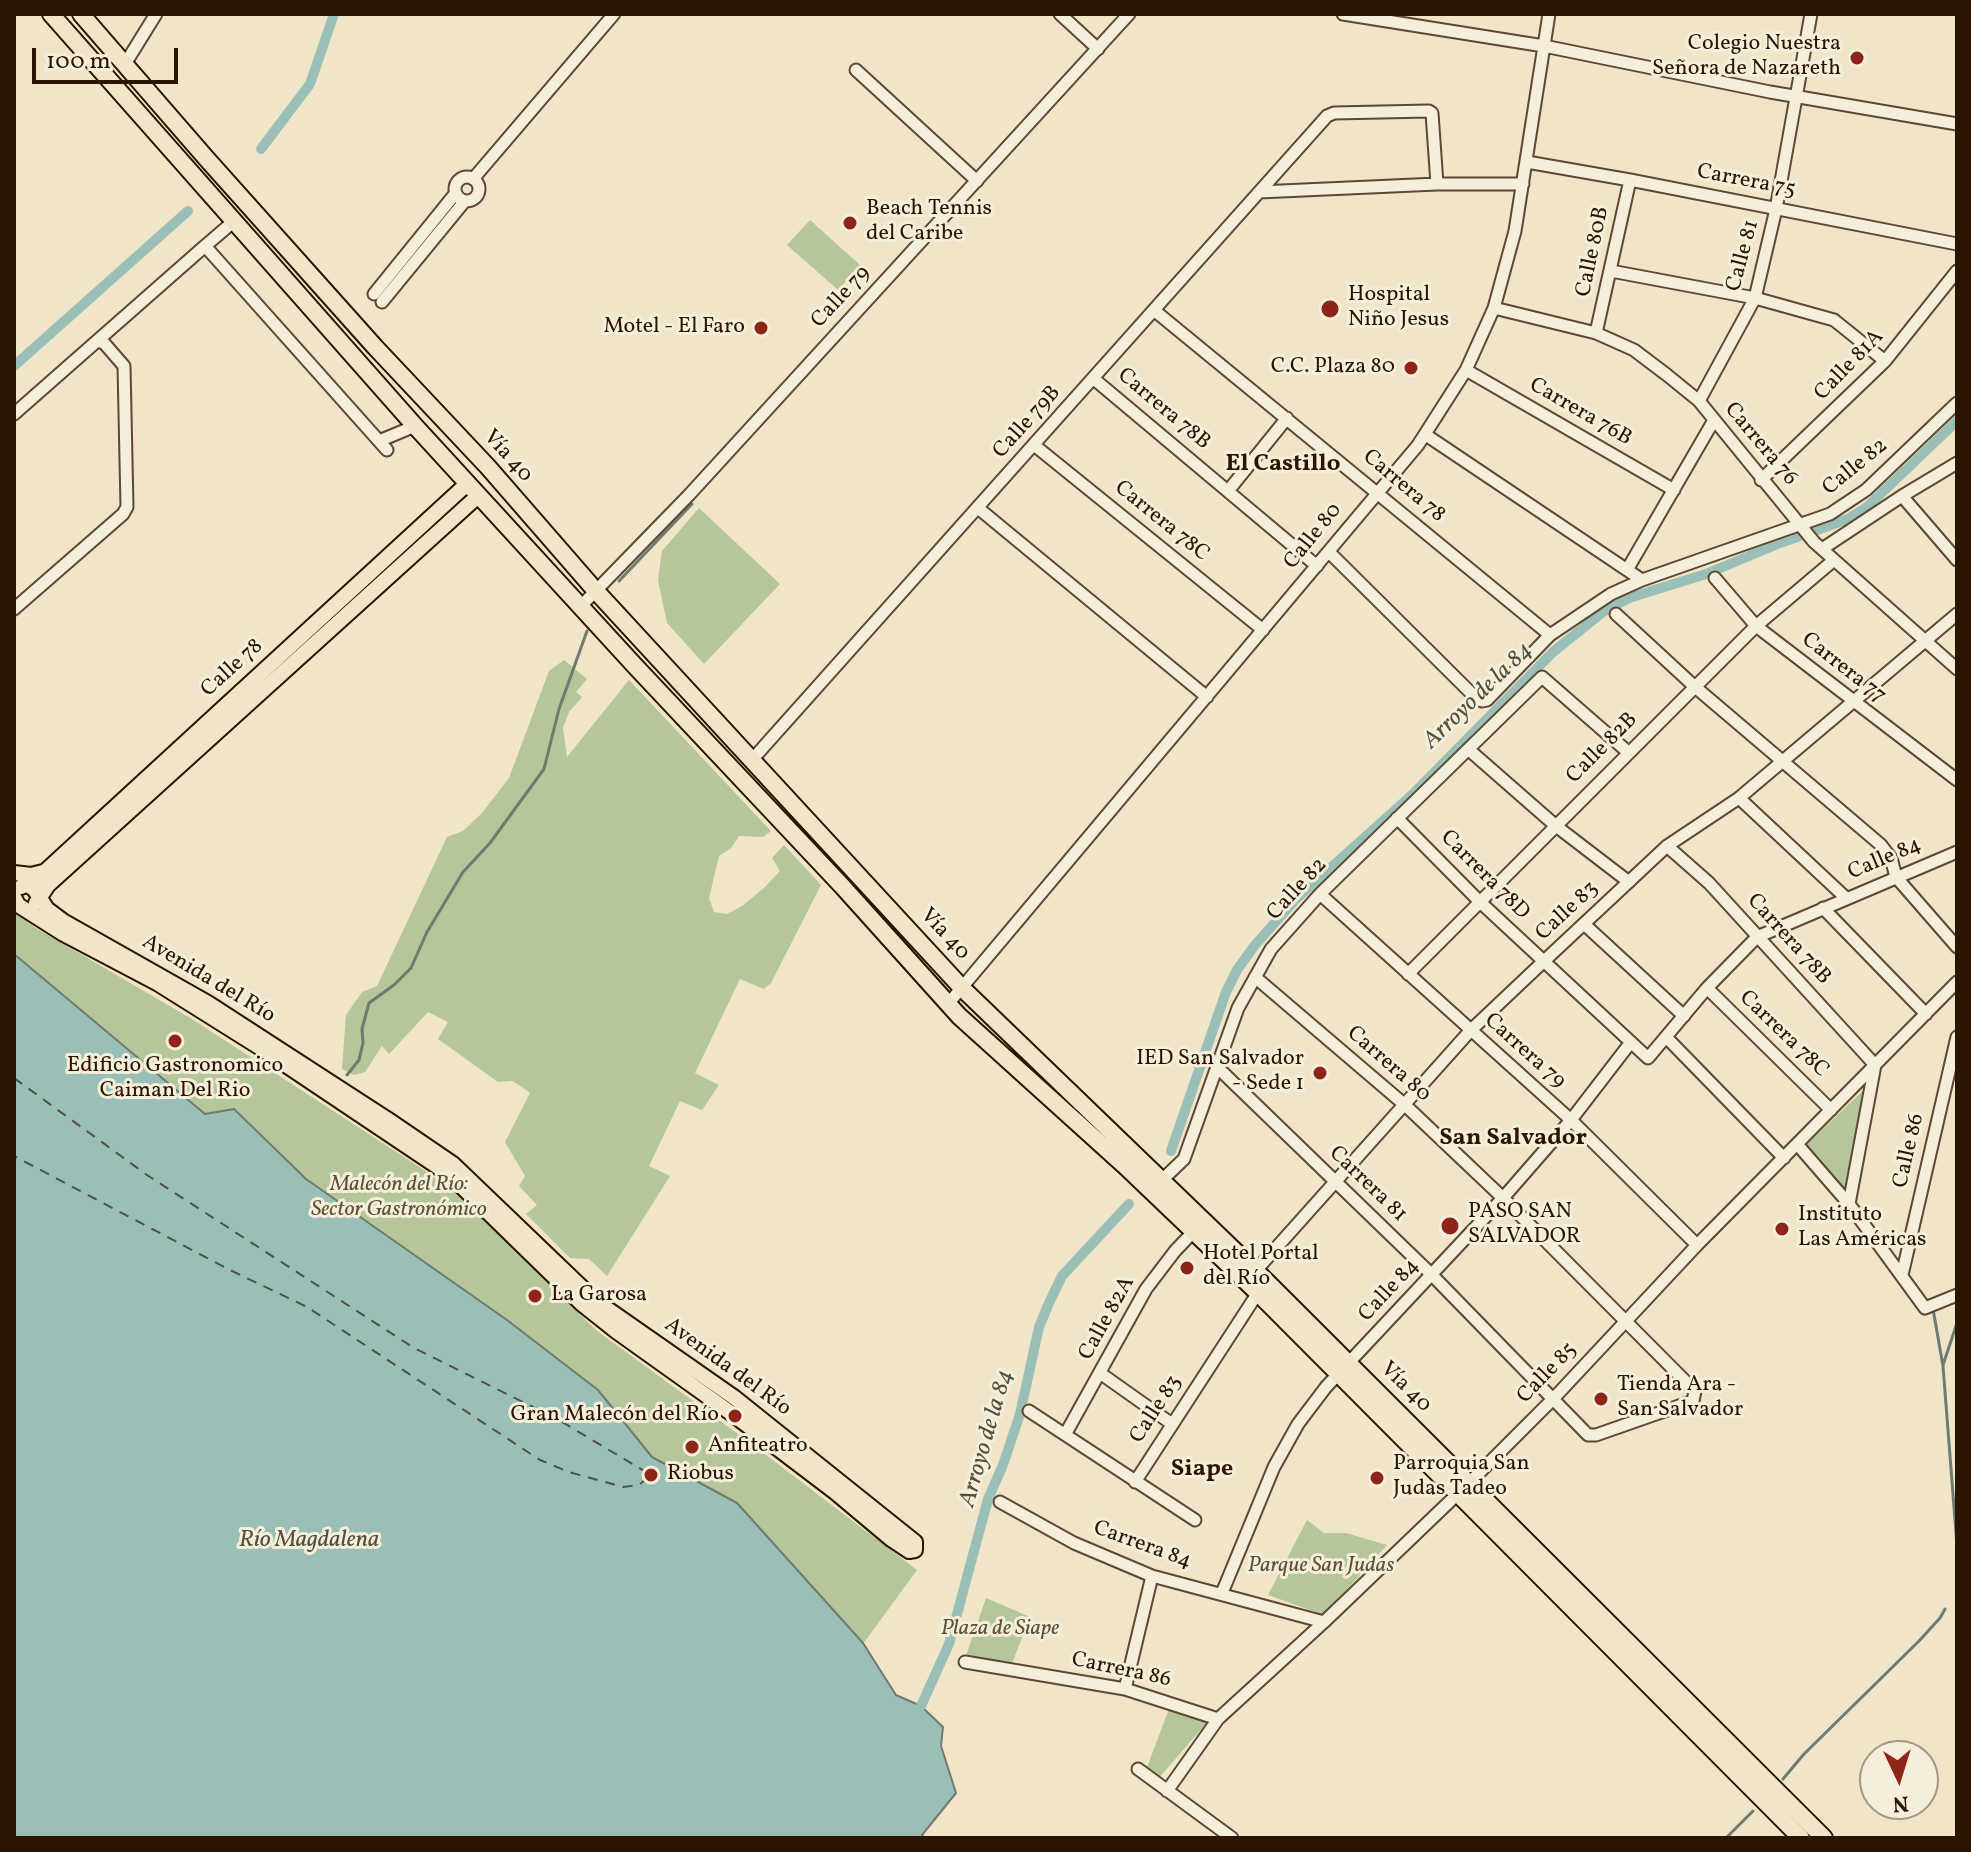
<!DOCTYPE html>
<meta charset="utf-8">
<style>
body{margin:0}
#map{position:relative;width:1971px;height:1852px;overflow:hidden;background:#f0e5c8;font-family:Vollkorn,serif}
canvas{display:block}
.frame{position:absolute;inset:0;border:16px solid #2b1401;pointer-events:none}
.north{position:absolute;left:1859px;top:1740px;width:80px;height:80px;box-sizing:border-box;background:#f5eedb;border:2px solid #a49784;border-radius:50%;rotate:176deg;font-size:22px;font-weight:700;line-height:32px;text-align:center;color:#2b1401}
.north::after{content:'';display:block;margin:auto;width:28px;height:36px;background:#8f2418;clip-path:polygon(50% 0,100% 100%,50% 72%,0 100%)}
.scale{position:absolute;left:32px;top:48px;width:146px;height:36px;box-sizing:border-box;border:4px solid #2b1401;border-top:0;padding-left:10px;font-size:24px;line-height:28px;white-space:nowrap;color:#2b1401;-webkit-text-stroke:6px #f5eedb;paint-order:stroke}
</style>
<div id="map">
<canvas width="1971" height="1852"></canvas>
<div class="frame"></div>
<div class="north">N</div>
<div class="scale">100 m</div>
</div>
<script>
const ctx = document.querySelector('canvas').getContext('2d');
ctx.lineJoin = 'round';
function fill(path, color) { ctx.fillStyle = color; ctx.fill(path, 'evenodd'); }
const poly = rows => new Path2D(rows.map(r => 'M' + r).join(''));
function strokePath(path, color, width, dash) { ctx.strokeStyle = color; ctx.lineWidth = width; ctx.lineCap = dash ? 'butt' : 'round'; ctx.setLineDash(dash || []); ctx.stroke(path); }
function label(font, color, halo, rows, align = 'center') {
  ctx.font = font + ' Vollkorn,serif'; ctx.lineWidth = 6; ctx.setLineDash([]); ctx.textBaseline = 'middle'; ctx.strokeStyle = halo; ctx.fillStyle = color; for (const [text, x, y, turn = 0] of rows) {
    ctx.save(); ctx.translate(x, y); ctx.rotate((+turn || 0) * Math.PI / 180); ctx.textAlign = isNaN(turn) ? turn : align; if (halo) ctx.strokeText(text, 0, 0); ctx.fillText(text, 0, 0); ctx.restore();
  }
}
const green = poly([
 [810,220,860,265,838,290,787,245],
 [699,508,780,584,704,664,667,623,658,580,662,551],
 [564,660,587,679,576,692,582,697,569,712,563,728,567,757,629,680,771,831,763,837,739,836,731,848,719,856,709,898,714,912,727,914,742,906,764,888,780,871,772,858,784,845,821,885,771,983,764,989,740,979,695,1073,719,1085,702,1110,680,1101,649,1166,670,1176,607,1276,589,1259,570,1258,526,1214,537,1205,519,1186,525,1176,505,1142,530,1093,513,1081,498,1082,438,1039,448,1022,428,1012,389,1054,382,1046,365,1072,354,1075,342,1069,346,1015,362,992,377,986,447,837,463,831,482,813,509,778,549,671],
 [14,911,36,928,192,1019,424,1170,459,1196,596,1330,753,1445,917,1570,863,1644,737,1504,652,1456,598,1390,507,1320,306,1179,235,1109,205,1114,14,954],
 [1871,1083,1847,1196,1805,1146],
 [1307,1520,1324,1533,1346,1533,1387,1545,1324,1615,1268,1595],
 [986,1598,1030,1617,1011,1666,966,1656],
 [1170,1706,1210,1719,1158,1779,1146,1770]
]);
const water = poly([
 [14,954,205,1114,234,1109,306,1179,507,1320,598,1390,652,1457,737,1503,863,1643,896,1695,921,1706,943,1727,941,1746,956,1793,922,1835,925,1838,14,1838,14,954]
]);
const stream = poly([
 [619,581,692,504],
 [347,1075,359,1060,363,1043,362,1029,369,1003,394,985,411,968,427,932,463,872,490,843,544,769,559,709,587,631],
 [1933,1309,1943,1366,1957,1546],
 [1943,1365,1957,1323],
 [1783,1779,1804,1754,1919,1641,1940,1618,1945,1609],
 [1726,1838,1753,1811]
]);
const canal = poly([
 [261,149,310,84,334,14],
 [14,366,188,211],
 [1171,1151,1226,992,1237,970,1255,945,1296,899,1412,795,1553,652,1604,611,1629,598,1706,574,1780,543,1848,519,1867,507,1957,421],
 [921,1706,949,1644,988,1499,1003,1465,1020,1414,1039,1327,1049,1303,1062,1276,1129,1204]
]);
const ferry = poly([
 [14,1078,147,1175,414,1348,557,1419,651,1475,639,1485,623,1487,569,1472,540,1460,307,1307,228,1269,14,1156]
]);
const minor = poly([
 [1060,14,1098,49],
 [1343,14,1544,46,1770,92,1957,124],
 [125,64,156,14],
 [856,70,977,181],
 [1527,162,1630,180,1957,244],
 '455 189a12 12 0 1 1 24 0a12 12 0 1 1-24 0Z',
 [473,179,614,14],
 [1259,192,1437,184,1523,184],
 [205,246,233,222],
 [1611,271,1755,298,1834,320,1885,361],
 [374,294,455,194],
 [382,302,464,202],
 [1494,308,1596,333,1634,350,1667,375,1699,401,1814,542,1957,669],
 [1155,311,1550,635],
 [1596,333,1630,180],
 [1466,370,1674,490],
 [1094,379,1317,566],
 [1699,401,1755,298,1776,209,1811,14],
 [14,414,205,246,387,450],
 [1426,435,1642,580],
 [379,441,415,426],
 [1034,445,1263,630],
 [1761,480,1885,361,1957,271],
 [1228,491,1287,418],
 [1902,496,1957,560],
 [978,508,1207,697],
 [1822,549,1902,496,1957,463],
 [1329,552,1477,699,1482,701,1487,700,1550,635,1611,594,1642,580,1830,514,1866,490,1957,403],
 [1627,570,1714,420],
 [1715,578,1756,626,1957,780],
 [581,606,689,495,1129,14],
 [14,609,123,514,127,507,124,366,104,343,97,341],
 [1616,614,1694,686,1881,845,1891,858,1896,877,1957,947],
 [1468,749,1556,826,1629,882],
 [751,761,1327,116,1334,113,1429,111,1432,113,1437,184],
 [1739,798,1846,898],
 [1397,818,1479,901,1648,1058,1707,988,1757,937,1957,852],
 [1667,846,1709,883,1875,1065,1849,1204],
 [1320,894,1571,1120,1697,1245],
 [1823,908,1926,1014],
 [1584,924,1684,1016],
 [1408,974,1756,626,1834,560],
 [1707,988,1831,1110],
 [948,1004,1418,445,1466,370,1494,308,1515,231,1549,14],
 [1667,1038,1784,1158],
 [1216,1066,1432,1275,1588,1435,1596,1435,1693,1401,1695,1391,1503,1198,1405,1105,1255,977],
 [1797,1144,1849,1204,1925,1308,1957,1295],
 [1161,1181,1184,1159,1238,1008,1271,949,1320,894,1542,677,1628,752],
 [1902,1275,1957,1037],
 [1251,1276,1470,1031,1543,962,1667,846,1739,798,1957,614],
 [1100,1373,1172,1424],
 [1029,1411,1195,1520],
 [1066,1433,1146,1289,1175,1251,1194,1231],
 [1135,1482,1261,1288],
 [1000,1502,1074,1543,1152,1576,1324,1622],
 [1222,1593,1274,1467,1298,1424,1326,1387,1503,1198,1571,1120,1631,1042],
 [965,1662,1125,1689,1218,1719],
 [1125,1689,1152,1576],
 [1138,1769,1232,1838],
 [1167,1791,1218,1719,1324,1622,1470,1482,1554,1398,1697,1245,1957,982]
]);
const major = poly([
 [14,873,31,875,43,872],
 [21,887,38,878,468,483],
 [14,897,18,905,62,933,157,983,259,1047,435,1165,455,1180,582,1304,616,1331,735,1416,835,1492,891,1539,909,1551,915,1550,915,1542,735,1398,596,1301,453,1164,387,1119,208,1003,63,921,47,909,34,889,27,885],
 [36,903,48,885,479,495]
]);
const highway = poly([
 [51,14,415,426,636,667,843,887,959,1016,1124,1165,1257,1292,1801,1838],
 [81,14,206,158,375,347,488,467,595,590,963,989,1266,1281,1824,1838]
]);
const markers = [
 [1857,58,8,"#8f2418"],
 [850,223,8,"#8f2418"],
 [1330,309,10,"#8f2418"],
 [761,328,8,"#8f2418"],
 [1411,368,8,"#8f2418"],
 [175,1041,8,"#8f2418"],
 [1320,1073,8,"#8f2418"],
 [1450,1226,10,"#8f2418"],
 [1782,1229,8,"#8f2418"],
 [1187,1268,8,"#8f2418"],
 [535,1296,8,"#8f2418"],
 [1601,1399,8,"#8f2418"],
 [735,1416,8,"#8f2418"],
 [692,1447,8,"#8f2418"],
 [651,1475,8,"#8f2418"],
 [1377,1478,8,"#8f2418"]
];
const poiNames = [
 ["Colegio Nuestra",1841,45,"right"],
 ["Señora de Nazareth",1841,70,"right"],
 ["Beach Tennis",866,210],
 ["del Caribe",866,235],
 ["Hospital",1348,296],
 ["Niño Jesus",1348,321],
 ["Motel - El Faro",745,328,"right"],
 ["C.C. Plaza 80",1395,368,"right"],
 ["IED San Salvador",1304,1060,"right"],
 ["- Sede 1",1304,1085,"right"],
 ["Edificio Gastronomico",175,1067,"center"],
 ["Caiman Del Rio",175,1092,"center"],
 ["PASO SAN",1468,1213],
 ["SALVADOR",1468,1238],
 ["Instituto",1798,1216],
 ["Las Américas",1798,1241],
 ["Hotel Portal",1203,1255],
 ["del Río",1203,1280],
 ["La Garosa",551,1296],
 ["Tienda Ara -",1617,1386],
 ["San Salvador",1617,1411],
 ["Gran Malecón del Río",719,1416,"right"],
 ["Anfiteatro",708,1447],
 ["Parroquia San",1393,1465],
 ["Judas Tadeo",1393,1490],
 ["Riobus",667,1475]
];
const streetNames = [
 ["Carrera 75",1746,182,11],
 ["Calle 80B",1594,252,-78],
 ["Calle 81",1744,256,-75],
 ["Calle 79",842,298,-47],
 ["Calle 81A",1850,366,-46],
 ["Carrera 78B",1163,410,40],
 ["Carrera 76B",1580,413,30],
 ["Calle 79B",1028,423,-48],
 ["Carrera 76",1760,445,50],
 ["Vía 40",507,457,48],
 ["Calle 82",1856,468,-39],
 ["Carrera 78",1403,487,40],
 ["Carrera 78C",1161,522,39],
 ["Calle 80",1314,537,-51],
 ["Calle 78",233,669,-42],
 ["Carrera 77",1843,669,38],
 ["Calle 82B",1603,749,-45],
 ["Calle 84",1885,860,-23],
 ["Carrera 78D",1484,876,45],
 ["Calle 82",1298,890,-47],
 ["Calle 83",1568,912,-43],
 ["Vía 40",944,935,47],
 ["Carrera 78B",1788,940,48],
 ["Avenida del Río",208,980,31],
 ["Carrera 78C",1783,1035,44],
 ["Carrera 79",1524,1052,42],
 ["Carrera 80",1388,1065,41],
 ["Calle 86",1910,1151,-77],
 ["Carrera 81",1367,1185,44],
 ["Calle 84",1390,1291,-47],
 ["Calle 82A",1108,1319,-61],
 ["Avenida del Río",727,1368,36],
 ["Calle 85",1548,1374,-46],
 ["Vía 40",1405,1388,44],
 ["Calle 83",1157,1410,-57],
 ["Carrera 84",1142,1546,20],
 ["Carrera 86",1121,1671,12]
];
const parkNames = [
 ["Malecón del Río:",399,1186],
 ["Sector Gastronómico",399,1211],
 ["Parque San Judas",1321,1567],
 ["Plaza de Siape",1000,1630]
];
const neighbourhoodNames = [
 ["El Castillo",1283,466],
 ["San Salvador",1513,1140],
 ["Siape",1202,1471]
];
const waterNames = [
 ["Arroyo de la 84",1479,697,-44],
 ["Arroyo de la 84",988,1439,-74],
 ["Río Magdalena",309,1542]
];
fill(green, '#b4c69a');
fill(water, '#9abfb7');
strokePath(water, '#6e7b6e', 2);
strokePath(stream, '#6e7b6e', 3);
strokePath(canal, '#9abfb7', 10);
strokePath(ferry, '#525041', 2, [10, 8]);
strokePath(minor, '#5c4833', 15);
strokePath(major, '#2b1401', 18);
strokePath(highway, '#2b1401', 20);
strokePath(minor, '#f5eedb', 11);
strokePath(major, '#f0e5c8', 14);
strokePath(highway, '#f0e5c8', 16);
for (const [x, y, r, color] of markers) { const dot = new Path2D(); dot.arc(x, y, r, 0, 2 * Math.PI); ctx.fillStyle = color; ctx.fill(dot); strokePath(dot, '#f5eedb', 3); }
label('22px', '#2b1401', '#f5eedb', poiNames, 'left');
label('22px', '#2b1401', '#f5eedb', streetNames);
label('italic 22px', '#5b5237', '#f5eedb', parkNames);
label('bold 24px', '#2b1401', '#f5eedb', neighbourhoodNames);
label('italic 24px', '#525041', '#f5eedb', waterNames);
</script>
